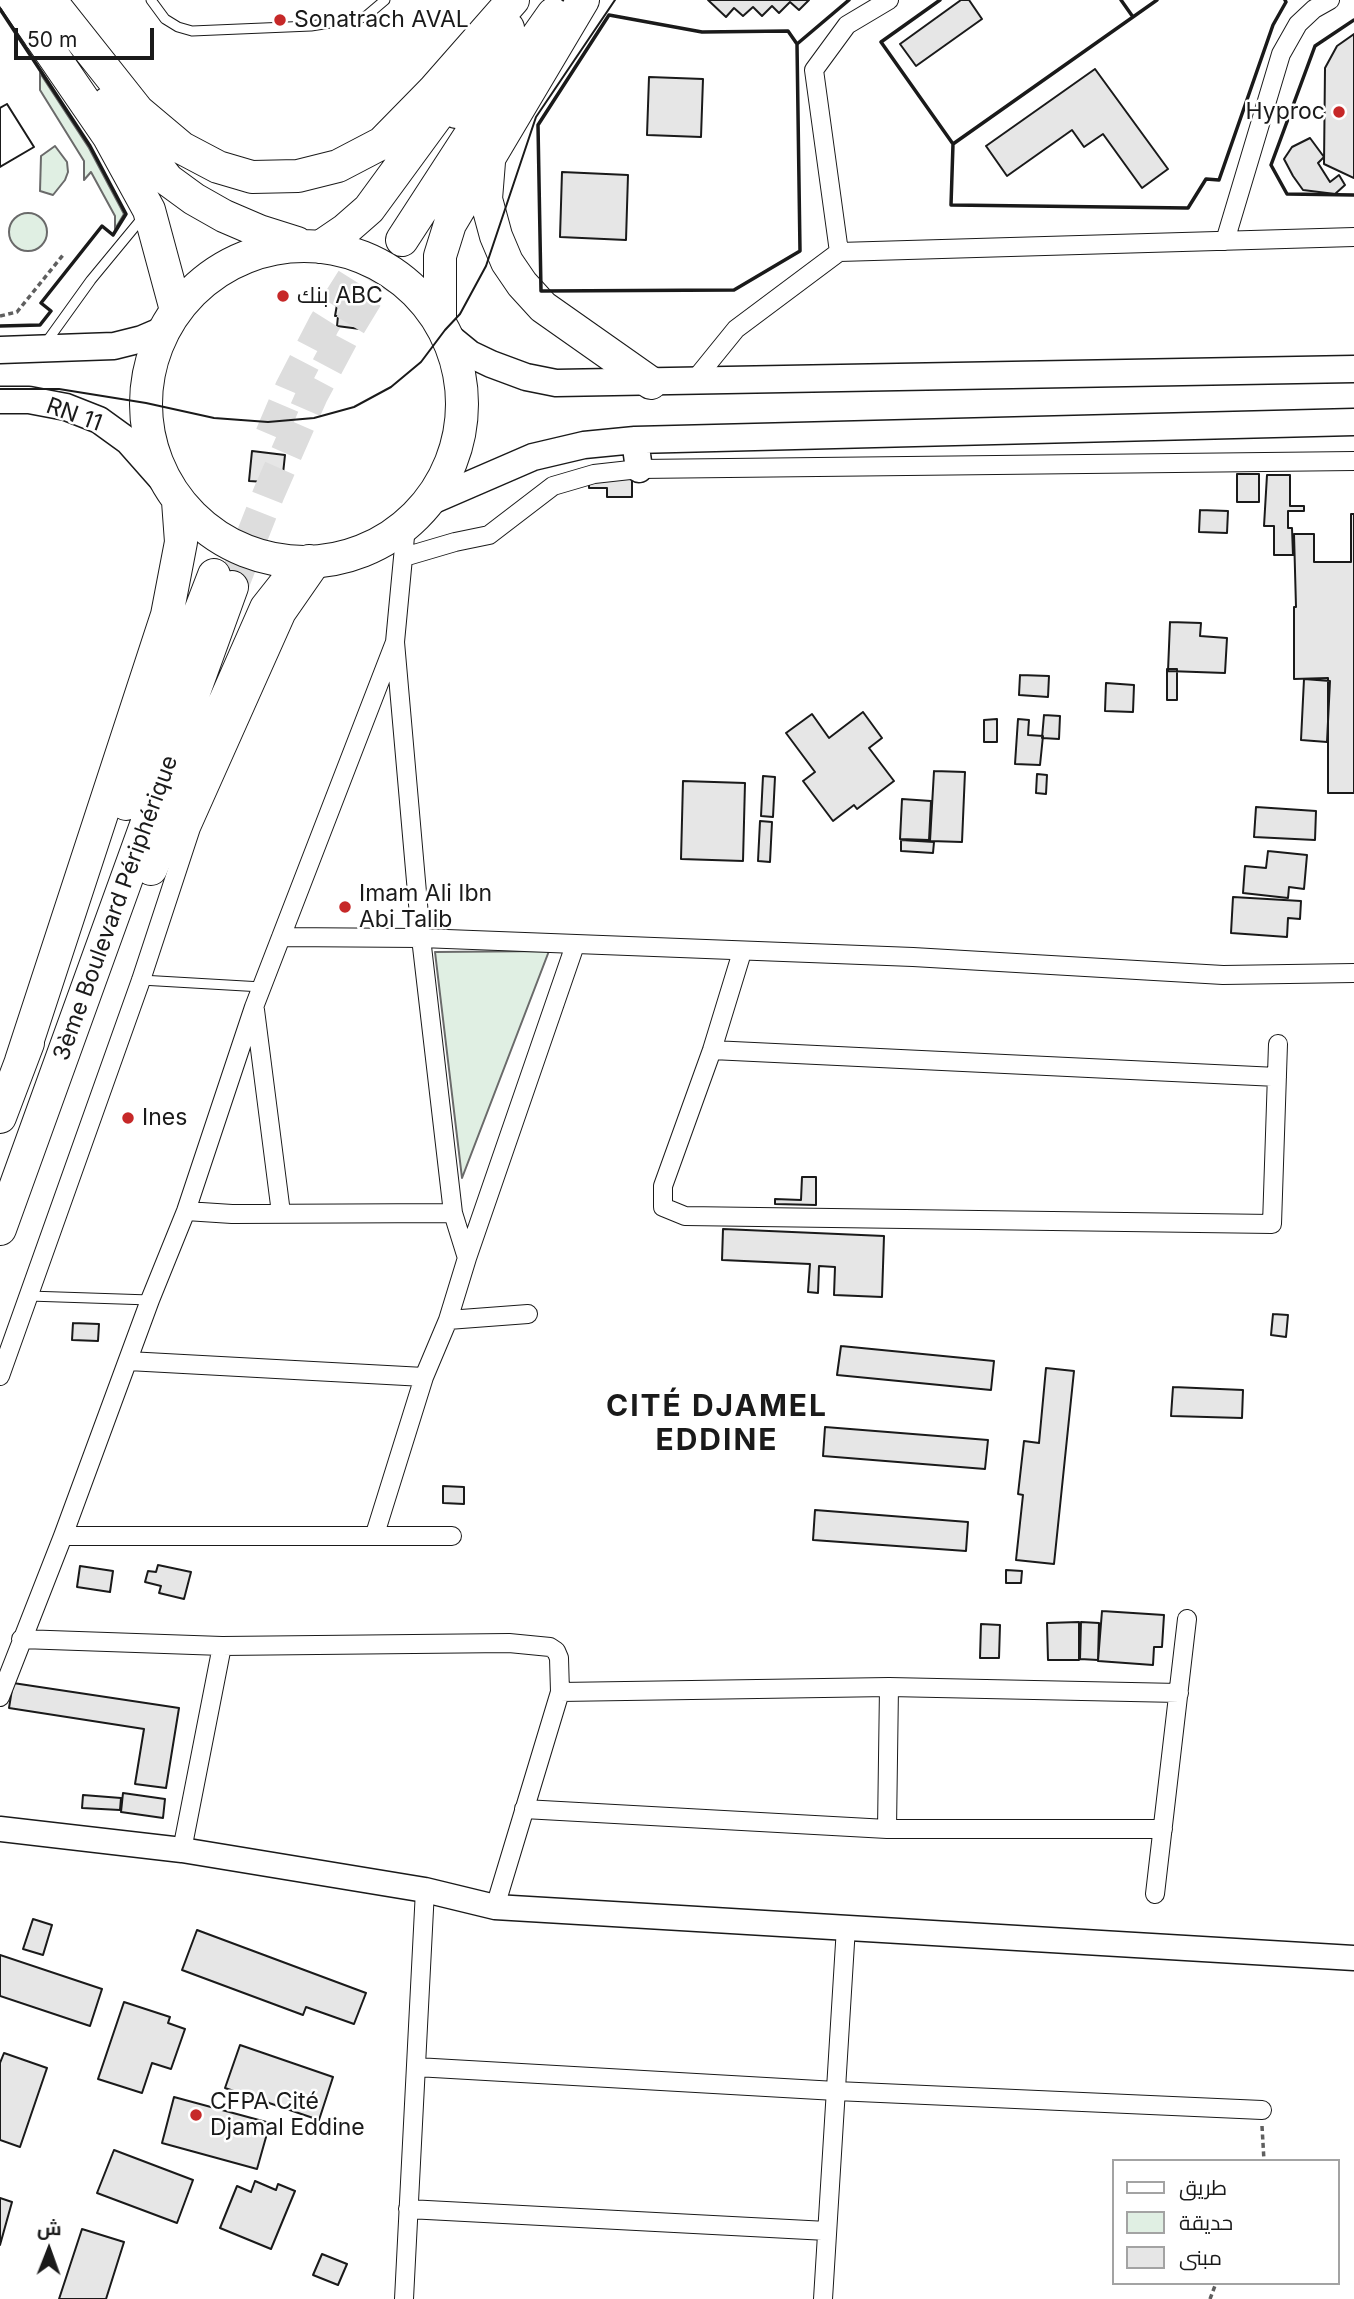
<!DOCTYPE html>
<html>
<head>
<meta charset="utf-8">
<style>
  body { margin:0 }
  #map { position:relative; width:1354px; height:2299px; overflow:hidden; background:#fff; font-family:Inter,Cairo,sans-serif }
  canvas { display:block }
  .legend { position:absolute; left:1112px; top:2159px; width:228px; height:126px; box-sizing:border-box; background:#fff; border:2px solid #a3a3a3; margin:0; padding:9px 12px; list-style:none; font-size:21px; color:#1a1a1a }
  .legend li { display:flex; align-items:center; gap:14px; height:35px }
  .legend b { width:35px; border:2px solid #a3a3a3 }
  .north { position:absolute; left:14px; top:2215px; width:70px; height:70px; -webkit-text-stroke:5px #fff; paint-order:stroke; rotate:1deg; font-size:19px; font-weight:700; line-height:28px; text-align:center; color:#1a1a1a }
  .north::after { content:''; display:block; margin:auto; width:24px; height:32px; background:#1a1a1a; clip-path:polygon(50% 0,100% 100%,50% 72%,0 100%) }
  .scale { position:absolute; left:14px; top:28px; width:140px; height:32px; box-sizing:border-box; border:4px solid #1a1a1a; border-top:0; padding-left:9px; font-size:21px; line-height:24px; white-space:nowrap; color:#1a1a1a; -webkit-text-stroke:5px #fff; paint-order:stroke }
</style>
</head>
<body>
<div id="map">
<canvas width="1354" height="2299"></canvas>
<ul class="legend">
<li><b style="height:9px;background:#fff"></b>طريق</li>
<li><b style="height:19px;background:#e0efe3"></b>حديقة</li>
<li><b style="height:19px;background:#e6e6e6"></b>مبنى</li>
</ul>
<div class="north">ش</div>
<div class="scale">50 m</div>
</div>
<script>
const ctx = document.querySelector('canvas').getContext('2d');
ctx.lineJoin = 'round';
function fillPath(path, color) { ctx.fillStyle = color; ctx.fill(path, 'evenodd'); }
const shape = rows => new Path2D(rows.map(r => 'M' + r).join(''));
function strokePath(path, color, width, dash) { ctx.strokeStyle = color; ctx.lineWidth = width; ctx.lineCap = dash ? 'butt' : 'round'; ctx.setLineDash(dash || []); ctx.stroke(path); }
function drawText(font, color, halo, rows, align = 'center') {
  ctx.font = font + ' Inter,Cairo,sans-serif'; ctx.lineWidth = 5; ctx.setLineDash([]); ctx.textBaseline = 'middle'; ctx.strokeStyle = halo; ctx.fillStyle = color; for (const [text, x, y, turn = 0] of rows) {
    ctx.save(); ctx.translate(x, y); ctx.rotate((+turn || 0) * Math.PI / 180); ctx.textAlign = isNaN(turn) ? turn : align; if (halo) ctx.strokeText(text, 0, 0); ctx.fillText(text, 0, 0); ctx.restore();
  }
}
const green = shape([
  [40,73,89,148,124,214,115,229,115,216,91,172,84,180,84,161,40,90,40,73],
  [55,146,67,162,68,172,65,180,53,195,40,191,41,156,55,146],
  '9 232a19 19 0 1 1 38 0a19 19 0 1 1-38 0Z',
  [549,951,462,1178,435,952,549,951]
]);
fillPath(green, '#e0efe3');
strokePath(green, '#6a6a6a', 2);
const building = shape([
  [708,0,809,0,799,10,790,2,779,13,772,6,762,16,753,7,743,16,734,8,726,17,708,0],
  [961,0,969,0,982,19,916,66,900,44,961,0],
  [1354,34,1354,178,1324,164,1325,68,1337,46,1354,34],
  [1095,69,1168,169,1142,188,1103,134,1084,147,1072,130,1007,176,986,146,1095,69],
  [649,77,703,79,701,137,647,135,649,77],
  [7,104,34,147,0,167,0,108,7,104],
  [7,104,34,147,0,167,0,108,7,104],
  [1310,138,1324,157,1318,163,1330,182,1339,175,1345,185,1335,194,1303,190,1293,176,1284,159,1292,147,1310,138],
  [562,172,628,175,626,240,560,237,562,172],
  [338,299,364,302,360,329,337,326,338,316,335,316,338,299],
  [252,451,285,455,282,483,249,481,252,451],
  [589,474,632,474,632,497,607,497,607,488,589,488,589,474],
  [1237,474,1259,474,1259,502,1237,502,1237,474],
  [1267,475,1290,475,1290,506,1304,506,1304,511,1288,511,1288,528,1292,528,1293,555,1274,555,1274,526,1264,526,1267,475],
  [1200,510,1228,511,1227,533,1199,532,1200,510],
  [1351,514,1354,514,1354,793,1328,793,1328,678,1294,679,1294,607,1296,607,1294,534,1314,534,1314,562,1351,562,1351,514],
  [1170,622,1201,623,1200,636,1227,638,1225,673,1168,671,1170,622],
  [1167,669,1177,669,1177,700,1167,700,1167,669],
  [1020,675,1049,676,1048,697,1019,695,1020,675],
  [1304,679,1330,681,1327,742,1301,740,1304,679],
  [1106,683,1134,685,1133,712,1105,711,1106,683],
  [863,712,882,738,869,748,894,781,857,809,854,805,833,821,803,781,815,772,786,733,812,714,829,738,863,712],
  [1044,715,1060,716,1059,739,1042,738,1044,715],
  [997,719,997,742,984,742,984,720,997,719],
  [1018,719,1029,720,1028,735,1043,736,1040,765,1015,764,1018,719],
  [934,771,965,772,962,842,930,841,934,771],
  [1037,774,1047,775,1046,794,1036,793,1037,774],
  [763,776,775,777,773,817,761,816,763,776],
  [683,781,745,783,743,861,681,859,683,781],
  [902,799,931,801,929,840,900,839,902,799],
  [1256,807,1316,811,1315,840,1254,837,1256,807],
  [760,821,772,822,770,862,758,861,760,821],
  [901,840,934,842,933,853,901,851,901,840],
  [1268,851,1307,855,1304,889,1289,887,1288,898,1243,893,1245,866,1266,868,1268,851],
  [1233,897,1301,901,1300,919,1288,918,1287,937,1231,933,1233,897],
  [802,1177,816,1177,816,1205,775,1204,775,1199,801,1200,802,1177],
  [723,1229,884,1236,882,1297,834,1295,835,1267,819,1266,818,1293,808,1292,810,1264,722,1260,723,1229],
  [1273,1314,1288,1315,1286,1337,1271,1335,1273,1314],
  [73,1323,99,1324,98,1341,72,1340,73,1323],
  [841,1346,994,1361,991,1390,837,1375,841,1346],
  [1046,1368,1074,1371,1054,1564,1016,1560,1023,1495,1018,1494,1024,1441,1039,1443,1046,1368],
  [1173,1387,1243,1390,1242,1418,1171,1416,1173,1387],
  [825,1427,988,1440,985,1469,823,1456,825,1427],
  [443,1486,464,1487,464,1504,443,1503,443,1486],
  [815,1510,968,1522,966,1551,813,1540,815,1510],
  [158,1565,191,1572,184,1599,159,1593,161,1586,145,1582,148,1571,156,1572,158,1565],
  [80,1566,113,1571,110,1592,77,1587,80,1566],
  [1006,1570,1022,1571,1021,1583,1006,1583,1006,1570],
  [1102,1611,1164,1615,1162,1647,1154,1647,1153,1665,1098,1661,1102,1611],
  [1079,1622,1079,1660,1048,1660,1047,1623,1079,1622],
  [1081,1622,1099,1623,1098,1660,1080,1659,1081,1622],
  [981,1624,1000,1625,999,1658,980,1658,981,1624],
  [13,1683,179,1708,166,1788,135,1784,144,1729,9,1708,13,1683],
  [123,1793,165,1799,163,1818,121,1812,123,1793],
  [83,1795,121,1798,120,1810,82,1808,83,1795],
  [33,1919,52,1925,43,1955,23,1949,33,1919],
  [197,1930,366,1993,354,2024,306,2007,303,2015,182,1970,197,1930],
  [0,1955,102,1989,90,2026,0,1996,0,1955],
  [124,2002,170,2017,168,2023,185,2029,171,2069,152,2063,142,2093,98,2079,124,2002],
  [240,2045,333,2077,319,2120,225,2088,240,2045],
  [4,2053,47,2068,20,2147,0,2140,0,2063,4,2053],
  [174,2097,270,2123,257,2169,162,2143,174,2097],
  [114,2150,193,2180,177,2223,97,2193,114,2150],
  [255,2181,276,2190,278,2184,295,2191,271,2249,220,2228,237,2186,251,2192,255,2181],
  [0,2198,12,2202,0,2245,0,2198],
  [82,2229,124,2242,106,2299,59,2299,82,2229],
  [322,2254,347,2264,338,2285,313,2275,322,2254]
]);
fillPath(building, '#e6e6e6');
strokePath(building, '#1a1a1a', 2);
strokePath(shape([
  [271,435,291,388,324,324,363,262],
  [232,587,269,493,312,395,344,335,402,240]
]), '#ddd', 32, [32, 16]);
const lane = shape([
  [151,0,165,19,178,27,192,31,311,26,349,20,365,17,385,0],
  [45,344,91,280,143,217],
  [141,980,262,987],
  [29,1296,150,1300]
]);
const street = shape([
  [1225,241,1281,54,1298,24,1314,9,1330,0],
  [839,252,814,70,847,25,889,0],
  [693,382,736,329,839,252,1354,237],
  [406,526,395,642,421,938,453,1213,467,1258],
  [404,557,455,542,489,535,553,486,594,474,639,469,1354,461],
  [281,937,421,938,913,957,1223,975,1354,973],
  [742,952,712,1050,663,1186,663,1207,685,1216,1272,1224,1278,1044],
  [255,1010,281,1213],
  [712,1050,1277,1077],
  [186,1211,232,1214,453,1213],
  [448,1320,528,1314],
  [128,1361,424,1377],
  [0,1376,141,980,191,828,286,615,320,566],
  [375,1534,424,1377,448,1320,467,1258,575,945],
  [63,1536,452,1536],
  [21,1639,222,1646,509,1643,550,1647,556,1651,559,1658,560,1692,495,1907],
  [560,1692,889,1687,1179,1693],
  [0,1697,63,1536,150,1300,186,1211,254,1007,395,642],
  [524,1809,887,1829,1163,1829],
  [887,1829,889,1687],
  [182,1850,222,1646],
  [1155,1894,1187,1619],
  [416,2067,836,2091,1262,2110],
  [408,2209,827,2231],
  [404,2299,425,1890],
  [823,2299,846,1927]
]);
const secondary = shape([
  [0,1829,182,1850,425,1890,495,1907,1354,1958]
]);
const primary = shape([
  [448,336,470,354,491,364,526,377,556,383,1354,369],
  [0,350,114,346,142,339,163,330],
  [0,400,29,400,66,407,99,420,128,441,166,484],
  [635,440,639,469],
  [429,502,533,457,584,445,635,440,1354,422]
]);
const highway = shape([
  [15,0,109,137,149,210,176,310],
  [50,0,138,111,182,148,218,167,252,177,298,176,338,166,382,143,433,91,513,0],
  [108,103,168,180,194,199,224,216,259,231,297,243],
  [456,112,508,28],
  [489,162,486,199,496,236,507,262,522,284,543,307,651,383],
  [402,240,500,89,553,14],
  '146 404a158 158 0 1 1 316 0a158 158 0 1 1-316 0Z',
  [320,247,345,230,369,209,459,86],
  [440,322,440,256,450,224,583,0],
  [126,804,214,575],
  [151,869,266,608,285,584,309,561],
  [21,1061,167,615,181,542,178,501],
  [0,1117,28,1043],
  [0,1229,232,587]
]);
strokePath(lane, '#1a1a1a', 11);
strokePath(street, '#1a1a1a', 20);
strokePath(secondary, '#1a1a1a', 27);
strokePath(primary, '#1a1a1a', 29);
strokePath(highway, '#1a1a1a', 34);
strokePath(shape([
  [0,316,17,312,63,255],
  [1262,2126,1264,2161],
  [1210,2299,1216,2283]
]), '#5f5f5f', 3.5, [5, 3.5]);
strokePath(lane, '#fff', 9);
strokePath(street, '#fff', 18);
strokePath(secondary, '#fff', 24);
strokePath(primary, '#fff', 26);
strokePath(highway, '#fff', 32);
strokePath(shape([
  [0,389,59,389,146,403,214,418,268,422,314,418,354,407,391,387,421,362,445,330,460,314,486,266,536,117,615,0]
]), '#1a1a1a', 2);
strokePath(shape([
  [940,0,881,42,953,144,1157,0],
  [1121,0,1133,17],
  [0,9,90,146,126,214,113,235,102,226,41,303,51,311,40,325,0,326],
  [609,15,702,32,788,31,797,44,800,251,734,290,541,291,538,125,609,15],
  [1354,20,1315,46,1271,165,1287,194,1354,195],
  [797,44,849,0],
  [953,144,951,205,1188,208,1206,179,1219,180,1273,25,1286,2,1285,0]
]), '#1a1a1a', 3.5);
for (const [x, y, r, color] of [
  [280,20,7,"#c62828"],
  [1339,112,7,"#c62828"],
  [283,296,7,"#c62828"],
  [345,907,7,"#c62828"],
  [128,1118,7,"#c62828"],
  [196,2115,7,"#c62828"]
]) { const dot = new Path2D(); dot.arc(x, y, r, 0, 2 * Math.PI); ctx.fillStyle = color; ctx.fill(dot); strokePath(dot, '#fff', 2.5); }
drawText('23px', '#1a1a1a', '#fff', [
  ["Sonatrach AVAL",294,20],
  ["Hyproc",1325,112,"right"],
  ["بنك ABC",297,296],
  ["Imam Ali Ibn",359,894],
  ["Abi Talib",359,920],
  ["Ines",142,1118],
  ["CFPA Cité",210,2102],
  ["Djamal Eddine",210,2128]
], 'left');
drawText('23px', '#1a1a1a', '#fff', [
  ["RN 11",74,415,20],
  ["3ème Boulevard Périphérique",116,908,-70]
]);
ctx.letterSpacing = '2px';
drawText('bold 30px', '#1a1a1a', '#fff', [
  ["CITÉ DJAMEL",717,1407],
  ["EDDINE",717,1441]
]);
ctx.letterSpacing = '0px';
</script>
</body>
</html>
